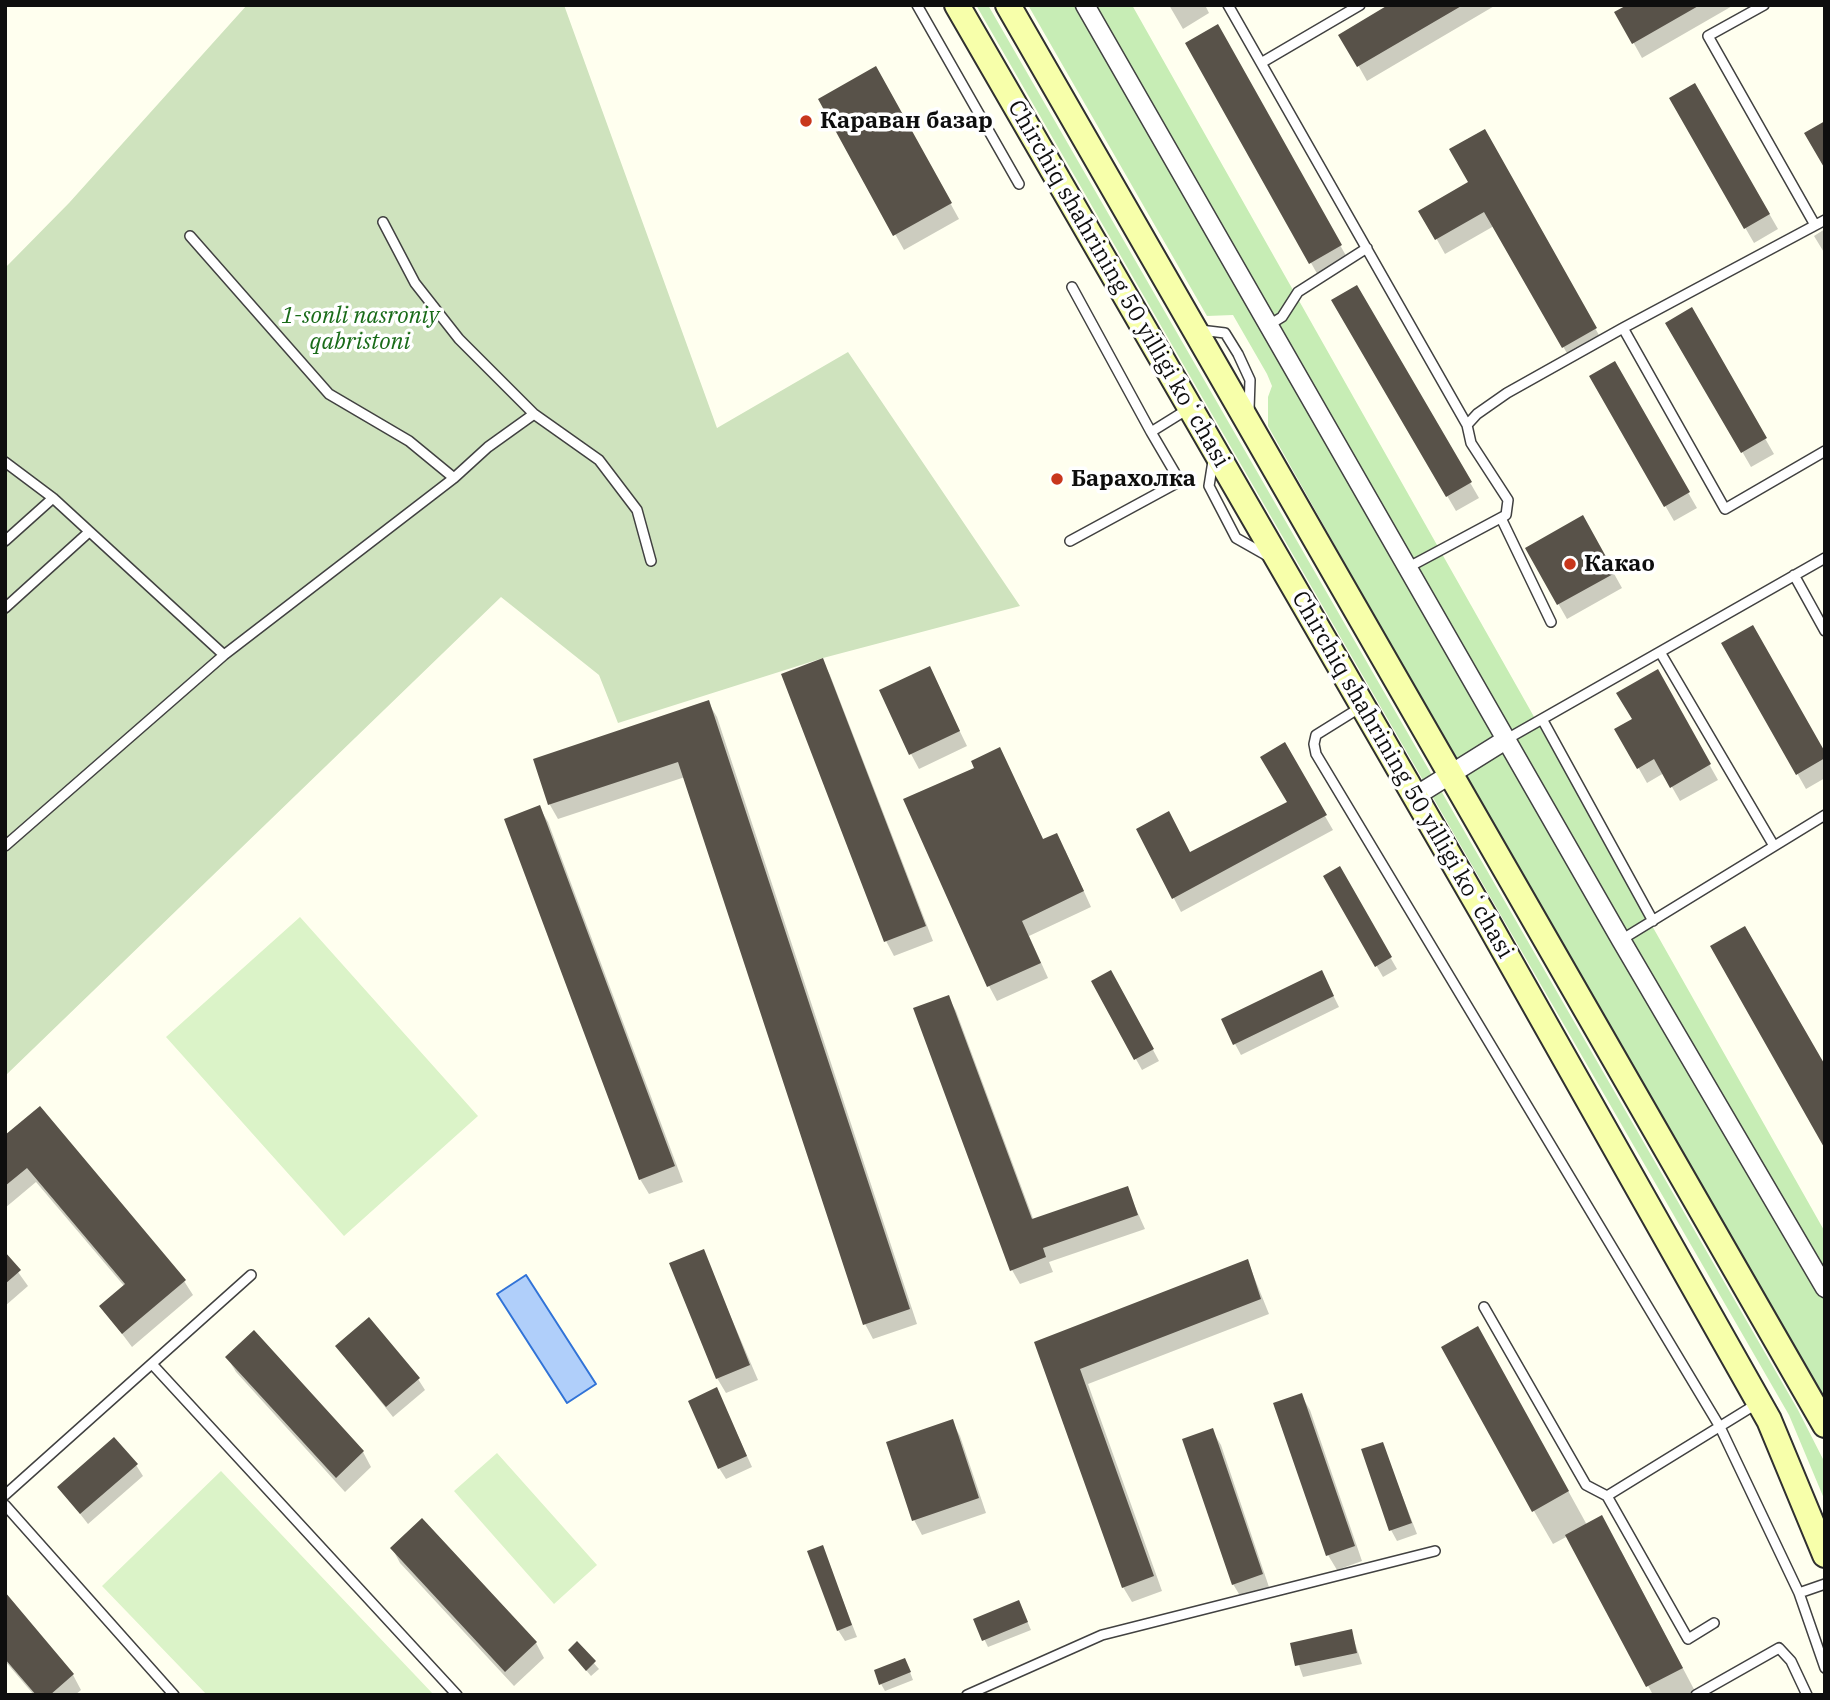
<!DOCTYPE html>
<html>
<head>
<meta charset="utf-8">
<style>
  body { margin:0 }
  #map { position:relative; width:1830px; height:1700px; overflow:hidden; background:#ffffef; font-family:"IBM Plex Serif",serif }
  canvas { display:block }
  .frame { position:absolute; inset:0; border:7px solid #0e0e0e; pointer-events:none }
</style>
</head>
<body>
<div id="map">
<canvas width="1830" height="1700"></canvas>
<div class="frame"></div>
</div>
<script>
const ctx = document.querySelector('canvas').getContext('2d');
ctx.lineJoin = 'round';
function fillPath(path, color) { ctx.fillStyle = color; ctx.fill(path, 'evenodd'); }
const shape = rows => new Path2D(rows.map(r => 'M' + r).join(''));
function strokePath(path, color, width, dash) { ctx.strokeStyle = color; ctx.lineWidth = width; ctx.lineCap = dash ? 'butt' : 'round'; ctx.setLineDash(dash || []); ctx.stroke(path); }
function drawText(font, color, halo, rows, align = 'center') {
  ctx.font = font + ' "IBM Plex Serif",serif'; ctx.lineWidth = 7; ctx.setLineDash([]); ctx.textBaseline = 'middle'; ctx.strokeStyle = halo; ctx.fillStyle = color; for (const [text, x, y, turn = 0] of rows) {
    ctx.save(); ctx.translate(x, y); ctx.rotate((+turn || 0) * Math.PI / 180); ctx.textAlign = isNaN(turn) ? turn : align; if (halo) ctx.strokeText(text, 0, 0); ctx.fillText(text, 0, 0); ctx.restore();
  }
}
fillPath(shape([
  [976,5,988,5,1798,1410,1825,1463,1825,1501,1789,1415],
  [1028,5,1132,5,1825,1232,1825,1419,1268,426,1268,397,1272,386,1267,374,1233,315,1207,316]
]), '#c7edb5');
fillPath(shape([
  [247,5,564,5,717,428,848,352,1020,606,823,658,618,723,599,675,501,597,5,1076,5,268,69,203]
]), '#cfe3be');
fillPath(shape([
  [300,917,478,1116,344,1236,166,1037],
  [497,1453,597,1565,554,1604,454,1491],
  [221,1471,434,1695,207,1695,102,1586]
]), '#dbf3c8');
const water = shape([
  [526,1275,596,1384,567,1403,497,1294,526,1275]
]);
fillPath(water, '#b0cffa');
strokePath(water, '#3173d7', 2);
fillPath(shape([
  [1169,5,1205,5,1209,13,1183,29],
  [1392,5,1496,5,1367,81,1341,35],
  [1630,5,1734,5,1642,58,1617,13],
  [1217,27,1349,261,1319,277,1187,44],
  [876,69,959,219,904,250,820,100],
  [1695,85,1778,229,1754,243,1671,99],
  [1484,131,1604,344,1572,362,1494,226,1445,254,1421,211,1470,183],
  [1825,229,1825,254,1814,236],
  [1357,288,1479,498,1456,511,1333,301],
  [1691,310,1774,454,1751,467,1668,323],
  [1614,364,1697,508,1674,521,1591,377],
  [1583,518,1622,588,1567,619,1527,549],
  [1724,644,1825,755,1825,778,1806,789],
  [822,660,830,675,933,941,894,956,886,941],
  [929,668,967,746,919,769,911,754],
  [1657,672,1718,780,1680,801,1664,773,1647,783,1617,730,1634,720],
  [708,702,717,717,917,1324,873,1339,865,1324,685,777,558,819,550,805,535,760],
  [1284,745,1333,830,1181,912,1138,829,1190,854,1289,803],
  [1000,750,1044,841,1065,850,1091,907,1029,936,1048,978,997,1001,989,986],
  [539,807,548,822,683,1182,649,1194,640,1179],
  [1339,869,1397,969,1383,977,1325,877],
  [1111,972,1159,1061,1142,1070,1093,982],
  [1327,983,1339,1007,1241,1055,1235,1044],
  [948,997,956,1011,1034,1221,1127,1189,1145,1229,1049,1262,1053,1272,1020,1284,1012,1270],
  [5,1138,184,1281,193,1295,132,1347,101,1306,125,1287,36,1182,5,1208],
  [703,1252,758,1380,726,1393,717,1378],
  [5,1254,28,1286,5,1306],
  [1248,1262,1269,1314,1088,1384,1162,1591,1132,1602,1123,1587,1036,1343],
  [253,1333,363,1452,371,1467,345,1492,236,1372,227,1357],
  [337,1347,418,1379,425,1390,393,1417],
  [1497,1362,1587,1525,1621,1551,1697,1695,1653,1695,1568,1536,1553,1544,1534,1511],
  [717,1390,752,1467,726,1479,719,1468],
  [1301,1395,1310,1410,1362,1561,1337,1570,1328,1555],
  [952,1421,960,1436,986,1513,922,1535,914,1520],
  [1212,1430,1221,1445,1270,1590,1242,1599,1233,1584],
  [1382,1444,1417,1534,1397,1541,1391,1530],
  [136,1465,143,1476,88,1524,59,1487],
  [422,1520,536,1643,544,1658,514,1686,400,1563,392,1548],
  [822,1547,857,1637,845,1641,838,1630],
  [5,1595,73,1675,81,1690,75,1695,34,1695,5,1661],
  [1022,1609,1031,1630,988,1647,975,1620],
  [1351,1631,1362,1664,1303,1677,1292,1645],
  [577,1644,599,1669,591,1676,570,1651],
  [908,1667,913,1680,885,1691,881,1684]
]), '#0003');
fillPath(shape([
  [1388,5,1463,5,1357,67,1338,35],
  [1627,5,1700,5,1632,44,1614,12],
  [1218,24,1342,245,1309,264,1185,43],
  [876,66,952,203,893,236,818,99],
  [1695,83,1770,214,1744,229,1669,98],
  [1825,121,1825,169,1804,133],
  [1485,129,1597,328,1562,348,1484,212,1435,240,1418,211,1468,182,1449,149],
  [1357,285,1472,482,1446,497,1331,300],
  [1692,307,1767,438,1741,453,1665,323],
  [1615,361,1690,492,1664,507,1589,376],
  [1583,515,1615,573,1557,605,1525,548],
  [1753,625,1825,752,1825,758,1796,775,1721,643],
  [823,658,926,926,884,942,781,674],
  [930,666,960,731,909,755,879,690],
  [1658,669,1711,764,1670,788,1654,759,1637,769,1614,729,1632,719,1616,693],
  [709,700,910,1309,863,1325,678,762,548,805,533,759],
  [1285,742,1327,815,1172,899,1136,829,1169,811,1190,852,1287,802,1260,757],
  [1000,747,1043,839,1057,833,1084,891,1022,921,1041,963,987,987,903,799,974,768,971,761],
  [540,805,675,1166,639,1180,504,819],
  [1340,866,1392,957,1375,967,1323,876],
  [1745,926,1825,1065,1825,1149,1710,946],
  [1111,970,1154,1049,1134,1060,1091,981],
  [1322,970,1334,996,1233,1045,1221,1019],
  [949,995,1032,1219,1128,1186,1138,1215,1043,1248,1046,1257,1010,1271,913,1008],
  [40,1106,186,1280,122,1334,99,1306,125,1284,27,1168,5,1186,5,1135],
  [704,1249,750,1365,716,1379,669,1263],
  [5,1252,21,1270,5,1284],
  [1248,1259,1261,1299,1080,1369,1154,1576,1122,1588,1034,1342],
  [369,1317,420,1378,386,1407,335,1346],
  [1478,1326,1569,1491,1532,1512,1441,1347],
  [254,1330,364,1451,336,1478,225,1357],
  [717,1387,747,1456,718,1469,688,1401],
  [1302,1393,1355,1546,1326,1556,1273,1403],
  [953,1419,979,1498,912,1521,886,1442],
  [1213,1428,1263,1574,1232,1585,1182,1439],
  [114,1437,138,1464,80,1514,57,1487],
  [1383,1442,1412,1523,1389,1531,1361,1449],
  [1602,1515,1683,1668,1646,1687,1565,1535],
  [422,1518,537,1642,505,1672,390,1548],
  [823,1545,852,1625,837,1631,807,1551],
  [5,1592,74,1674,50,1695,36,1695,5,1659],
  [1019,1600,1028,1622,982,1641,973,1619],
  [1352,1629,1357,1653,1295,1666,1290,1643],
  [577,1641,596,1661,586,1671,568,1650],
  [905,1658,911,1672,879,1685,874,1670]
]), '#585249');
const service = shape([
  [917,5,1019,184],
  [1228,5,1467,425],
  [1764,5,1708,36,1815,225],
  [1261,63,1360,5],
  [383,222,415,283,459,339,534,414],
  [190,236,329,394,409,441,454,478],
  [1072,287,1151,432,1188,409],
  [1269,325,1282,317,1298,292,1367,248],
  [1623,328,1725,509,1825,451],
  [1200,330,1225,333,1238,354,1250,380,1249,410],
  [1213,461,1209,486,1236,538,1266,555],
  [5,462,53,498,224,655],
  [1501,518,1551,622],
  [5,541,53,498],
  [1070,541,1175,484,1175,473,1151,432],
  [1407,568,1506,515,1508,500,1471,443,1467,425,1477,414,1507,393,1623,328,1825,220],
  [1794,575,1825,631],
  [5,608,89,532],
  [1660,652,1774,846],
  [1361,707,1316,735,1314,744,1316,754,1720,1427,1799,1593,1825,1584],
  [1542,719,1653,921],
  [1507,739,1825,558],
  [5,846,224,655,454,478,488,447,534,414,599,460,637,510,651,561],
  [1621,940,1825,815],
  [1484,1307,1586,1485,1607,1496,1758,1403],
  [152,1364,457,1695],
  [5,1495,251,1275],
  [1607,1496,1688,1639,1714,1623],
  [5,1505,174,1695],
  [1799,1593,1825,1668],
  [967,1695,1102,1635,1435,1551],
  [1696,1695,1779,1648,1791,1661,1807,1695]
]);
const minor = shape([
  [1085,5,1621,940,1825,1288],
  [1414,797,1507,739]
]);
const secondary = shape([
  [957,5,1486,919,1769,1420,1825,1555],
  [1008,5,1825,1425]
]);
strokePath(service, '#414141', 12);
strokePath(minor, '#414141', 21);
strokePath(secondary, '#303030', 28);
strokePath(service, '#fff', 9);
strokePath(minor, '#fff', 18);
strokePath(secondary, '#f7ffaa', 24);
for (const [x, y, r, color] of [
  [806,121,7,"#c8371c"],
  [1057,479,7,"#c8371c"],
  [1570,564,7,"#c8371c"]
]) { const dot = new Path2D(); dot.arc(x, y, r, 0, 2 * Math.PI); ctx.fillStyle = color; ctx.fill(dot); strokePath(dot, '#fff', 2.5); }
drawText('bold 23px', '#0e0e0e', '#fff', [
  ["Караван базар",820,121],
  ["Барахолка",1071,479],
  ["Какао",1584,564]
], 'left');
drawText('23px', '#0e0e0e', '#fff', [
  ["Chirchiq shahrining 50 yilligi koʻchasi",1118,284,60],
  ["Chirchiq shahrining 50 yilligi koʻchasi",1402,775,60]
]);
drawText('italic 23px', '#196b19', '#fff', [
  ["1-sonli nasroniy",360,316],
  ["qabristoni",360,342]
]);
</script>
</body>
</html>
